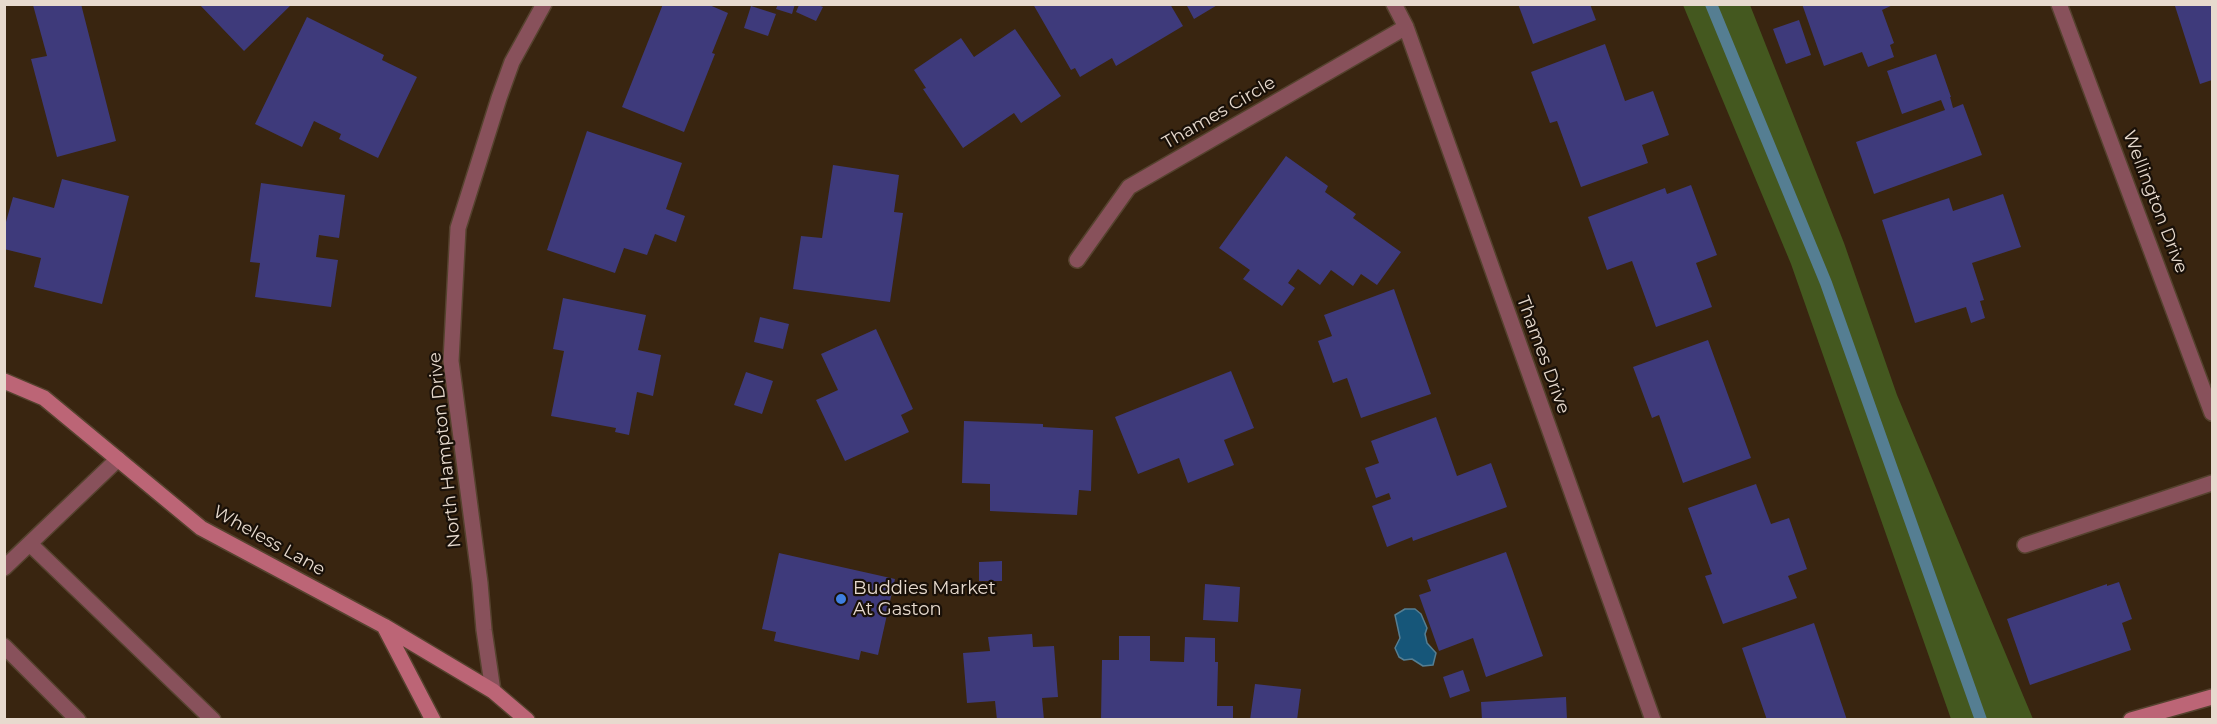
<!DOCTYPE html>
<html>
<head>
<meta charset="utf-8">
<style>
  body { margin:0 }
  #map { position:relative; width:2217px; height:724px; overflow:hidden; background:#392510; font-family:Montserrat,sans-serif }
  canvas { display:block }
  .frame { position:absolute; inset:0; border:6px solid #e7dace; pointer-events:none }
</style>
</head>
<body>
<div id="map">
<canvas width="2217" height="724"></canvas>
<div class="frame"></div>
</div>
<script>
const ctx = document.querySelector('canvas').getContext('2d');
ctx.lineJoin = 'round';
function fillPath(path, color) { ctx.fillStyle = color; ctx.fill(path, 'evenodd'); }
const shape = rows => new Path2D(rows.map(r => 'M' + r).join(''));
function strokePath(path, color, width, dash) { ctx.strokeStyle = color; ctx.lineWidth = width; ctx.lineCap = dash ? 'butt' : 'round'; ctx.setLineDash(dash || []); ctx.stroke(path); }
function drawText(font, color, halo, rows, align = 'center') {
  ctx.font = font + ' Montserrat,sans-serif'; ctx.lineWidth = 4.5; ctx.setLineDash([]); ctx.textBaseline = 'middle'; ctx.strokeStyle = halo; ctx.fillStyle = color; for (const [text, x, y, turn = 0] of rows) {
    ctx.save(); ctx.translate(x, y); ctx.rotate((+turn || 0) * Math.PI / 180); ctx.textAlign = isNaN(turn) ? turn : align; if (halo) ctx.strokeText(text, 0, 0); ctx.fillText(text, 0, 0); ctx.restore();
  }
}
fillPath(shape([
  [1683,5,1750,5,1844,243,1897,395,2033,719,1951,719,1791,264]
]), '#44581f');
const water = shape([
  [1405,609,1415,609,1421,614,1427,628,1425,634,1427,643,1436,653,1433,665,1423,666,1412,659,1404,660,1399,657,1395,648,1400,638,1395,615,1405,609]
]);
fillPath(water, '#165679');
strokePath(water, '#557e92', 1.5);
strokePath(shape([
  [1711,4,1826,283,1981,720]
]), '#557e92', 12);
fillPath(shape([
  [81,4,116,141,57,157,31,59,47,56,33,5],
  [199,4,292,4,244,51],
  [663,4,707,4,728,13,712,53,715,54,684,132,622,107],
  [778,4,795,4,792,14,776,9],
  [1033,4,1170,4,1183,26,1116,66,1112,58,1080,77,1075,68,1071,70],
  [1186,4,1219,4,1194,19],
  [1518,4,1590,4,1596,20,1533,44],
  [1802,4,1895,4,1882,10,1894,43,1890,45,1894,57,1868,67,1862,52,1824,66],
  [2180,4,2212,4,2212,80,2200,84,2175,6],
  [799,5,818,5,823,7,816,21,796,12],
  [751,6,776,14,768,36,744,28],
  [307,17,384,55,382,60,417,77,378,158,339,139,341,134,314,121,302,147,255,124],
  [1799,20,1811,55,1786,64,1773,29],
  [1015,29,1061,96,1021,123,1014,113,963,148,923,89,926,88,914,70,961,38,974,57],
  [1605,44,1625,101,1653,91,1669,135,1642,145,1648,163,1581,187,1557,121,1550,123,1531,72],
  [1936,54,1951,97,1950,97,1953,108,1963,104,1982,155,1874,194,1856,142,1945,110,1941,100,1902,114,1887,71],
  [587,131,682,163,666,209,685,216,676,242,655,234,647,255,624,248,615,273,547,250],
  [1286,156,1328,186,1325,192,1356,214,1353,218,1401,252,1377,285,1361,274,1353,286,1331,270,1320,285,1298,269,1288,283,1295,288,1282,306,1243,279,1250,270,1219,248],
  [833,165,899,175,894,212,903,213,890,302,793,289,801,236,822,238],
  [62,179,129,196,102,304,34,287,41,258,4,249,4,229,13,197,54,208],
  [261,183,345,195,339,238,319,235,316,257,338,260,331,307,255,297,260,263,250,262],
  [1691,185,1717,255,1696,263,1712,307,1656,327,1632,261,1607,270,1588,217,1665,188,1667,194],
  [2003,194,2021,247,1972,263,1984,300,1980,301,1985,318,1971,323,1966,307,1915,323,1882,220,1949,198,1953,211],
  [1394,289,1431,394,1361,418,1347,378,1333,383,1318,341,1332,336,1324,315],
  [563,298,646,315,638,350,661,355,653,396,637,392,629,435,615,432,616,428,551,416,564,351,553,349],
  [760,317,789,324,783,349,754,342],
  [876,329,913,409,901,415,909,432,845,461,816,400,838,390,821,354],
  [1708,340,1751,458,1683,483,1659,415,1652,418,1633,367],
  [1231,371,1254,428,1224,440,1234,465,1188,483,1179,458,1138,474,1115,417],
  [746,372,773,381,762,414,734,405],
  [1436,417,1457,476,1491,463,1507,507,1413,541,1412,537,1387,547,1372,506,1391,499,1389,493,1376,498,1365,468,1379,463,1371,441],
  [964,421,1043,424,1043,427,1093,430,1091,491,1079,490,1077,515,990,511,990,484,962,483],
  [1756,484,1771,524,1789,518,1807,569,1788,576,1797,598,1723,624,1705,576,1712,574,1688,508],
  [1506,552,1543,656,1486,677,1473,638,1439,651,1419,595,1431,591,1427,580],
  [779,553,895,579,878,655,861,651,859,660,774,641,776,632,762,629],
  [1002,561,1002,581,979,581,979,562],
  [2119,582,2132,619,2122,623,2131,650,2030,685,2007,619,2107,584,2107,586],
  [1205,584,1240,587,1238,622,1203,620],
  [1814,623,1847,720,1767,720,1742,648],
  [1032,634,1033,647,1054,646,1058,697,1042,698,1044,720,997,720,995,701,967,703,963,653,990,651,988,637],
  [1119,636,1150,636,1150,661,1184,662,1185,637,1215,638,1215,662,1218,662,1217,706,1233,706,1233,720,1101,720,1102,660,1119,660],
  [1463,670,1470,691,1450,698,1443,677],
  [1255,684,1301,689,1297,720,1250,720],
  [1566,697,1567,720,1482,720,1481,702]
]), '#3e3a7b');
const lane = shape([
  [30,544,213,720],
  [2025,545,2212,483],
  [4,568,118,459],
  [4,646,78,720]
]);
const street = shape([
  [1394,4,1406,27,1653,720],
  [2059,4,2212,413],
  [1077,260,1129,187,1406,27],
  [493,691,484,630,480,583,451,361,458,228,499,98,512,62,544,4]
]);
const secondary = shape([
  [4,381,44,398,201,528,384,626,493,691,527,720],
  [384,626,433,720],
  [2131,720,2212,697]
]);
strokePath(lane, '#55422e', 18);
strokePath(street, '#55422e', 18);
strokePath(secondary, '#55422e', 18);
strokePath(lane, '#88515b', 15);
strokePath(street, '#88515b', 15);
strokePath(secondary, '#bc6576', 15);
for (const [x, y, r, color] of [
  [841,599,6,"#3f7fe0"]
]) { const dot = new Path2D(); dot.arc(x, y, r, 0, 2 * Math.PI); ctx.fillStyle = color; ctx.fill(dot); strokePath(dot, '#191008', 2); }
drawText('18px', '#e7dace', '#191008', [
  ["Thames Circle",1219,113,-30],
  ["Wellington Drive",2155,202,69],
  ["Thames Drive",1543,355,70],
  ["North Hampton Drive",445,450,-96],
  ["Wheless Lane",269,541,29]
]);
drawText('18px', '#e7dace', '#191008', [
  ["Buddies Market",853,589],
  ["At Gaston",853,610]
], 'left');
</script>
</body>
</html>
